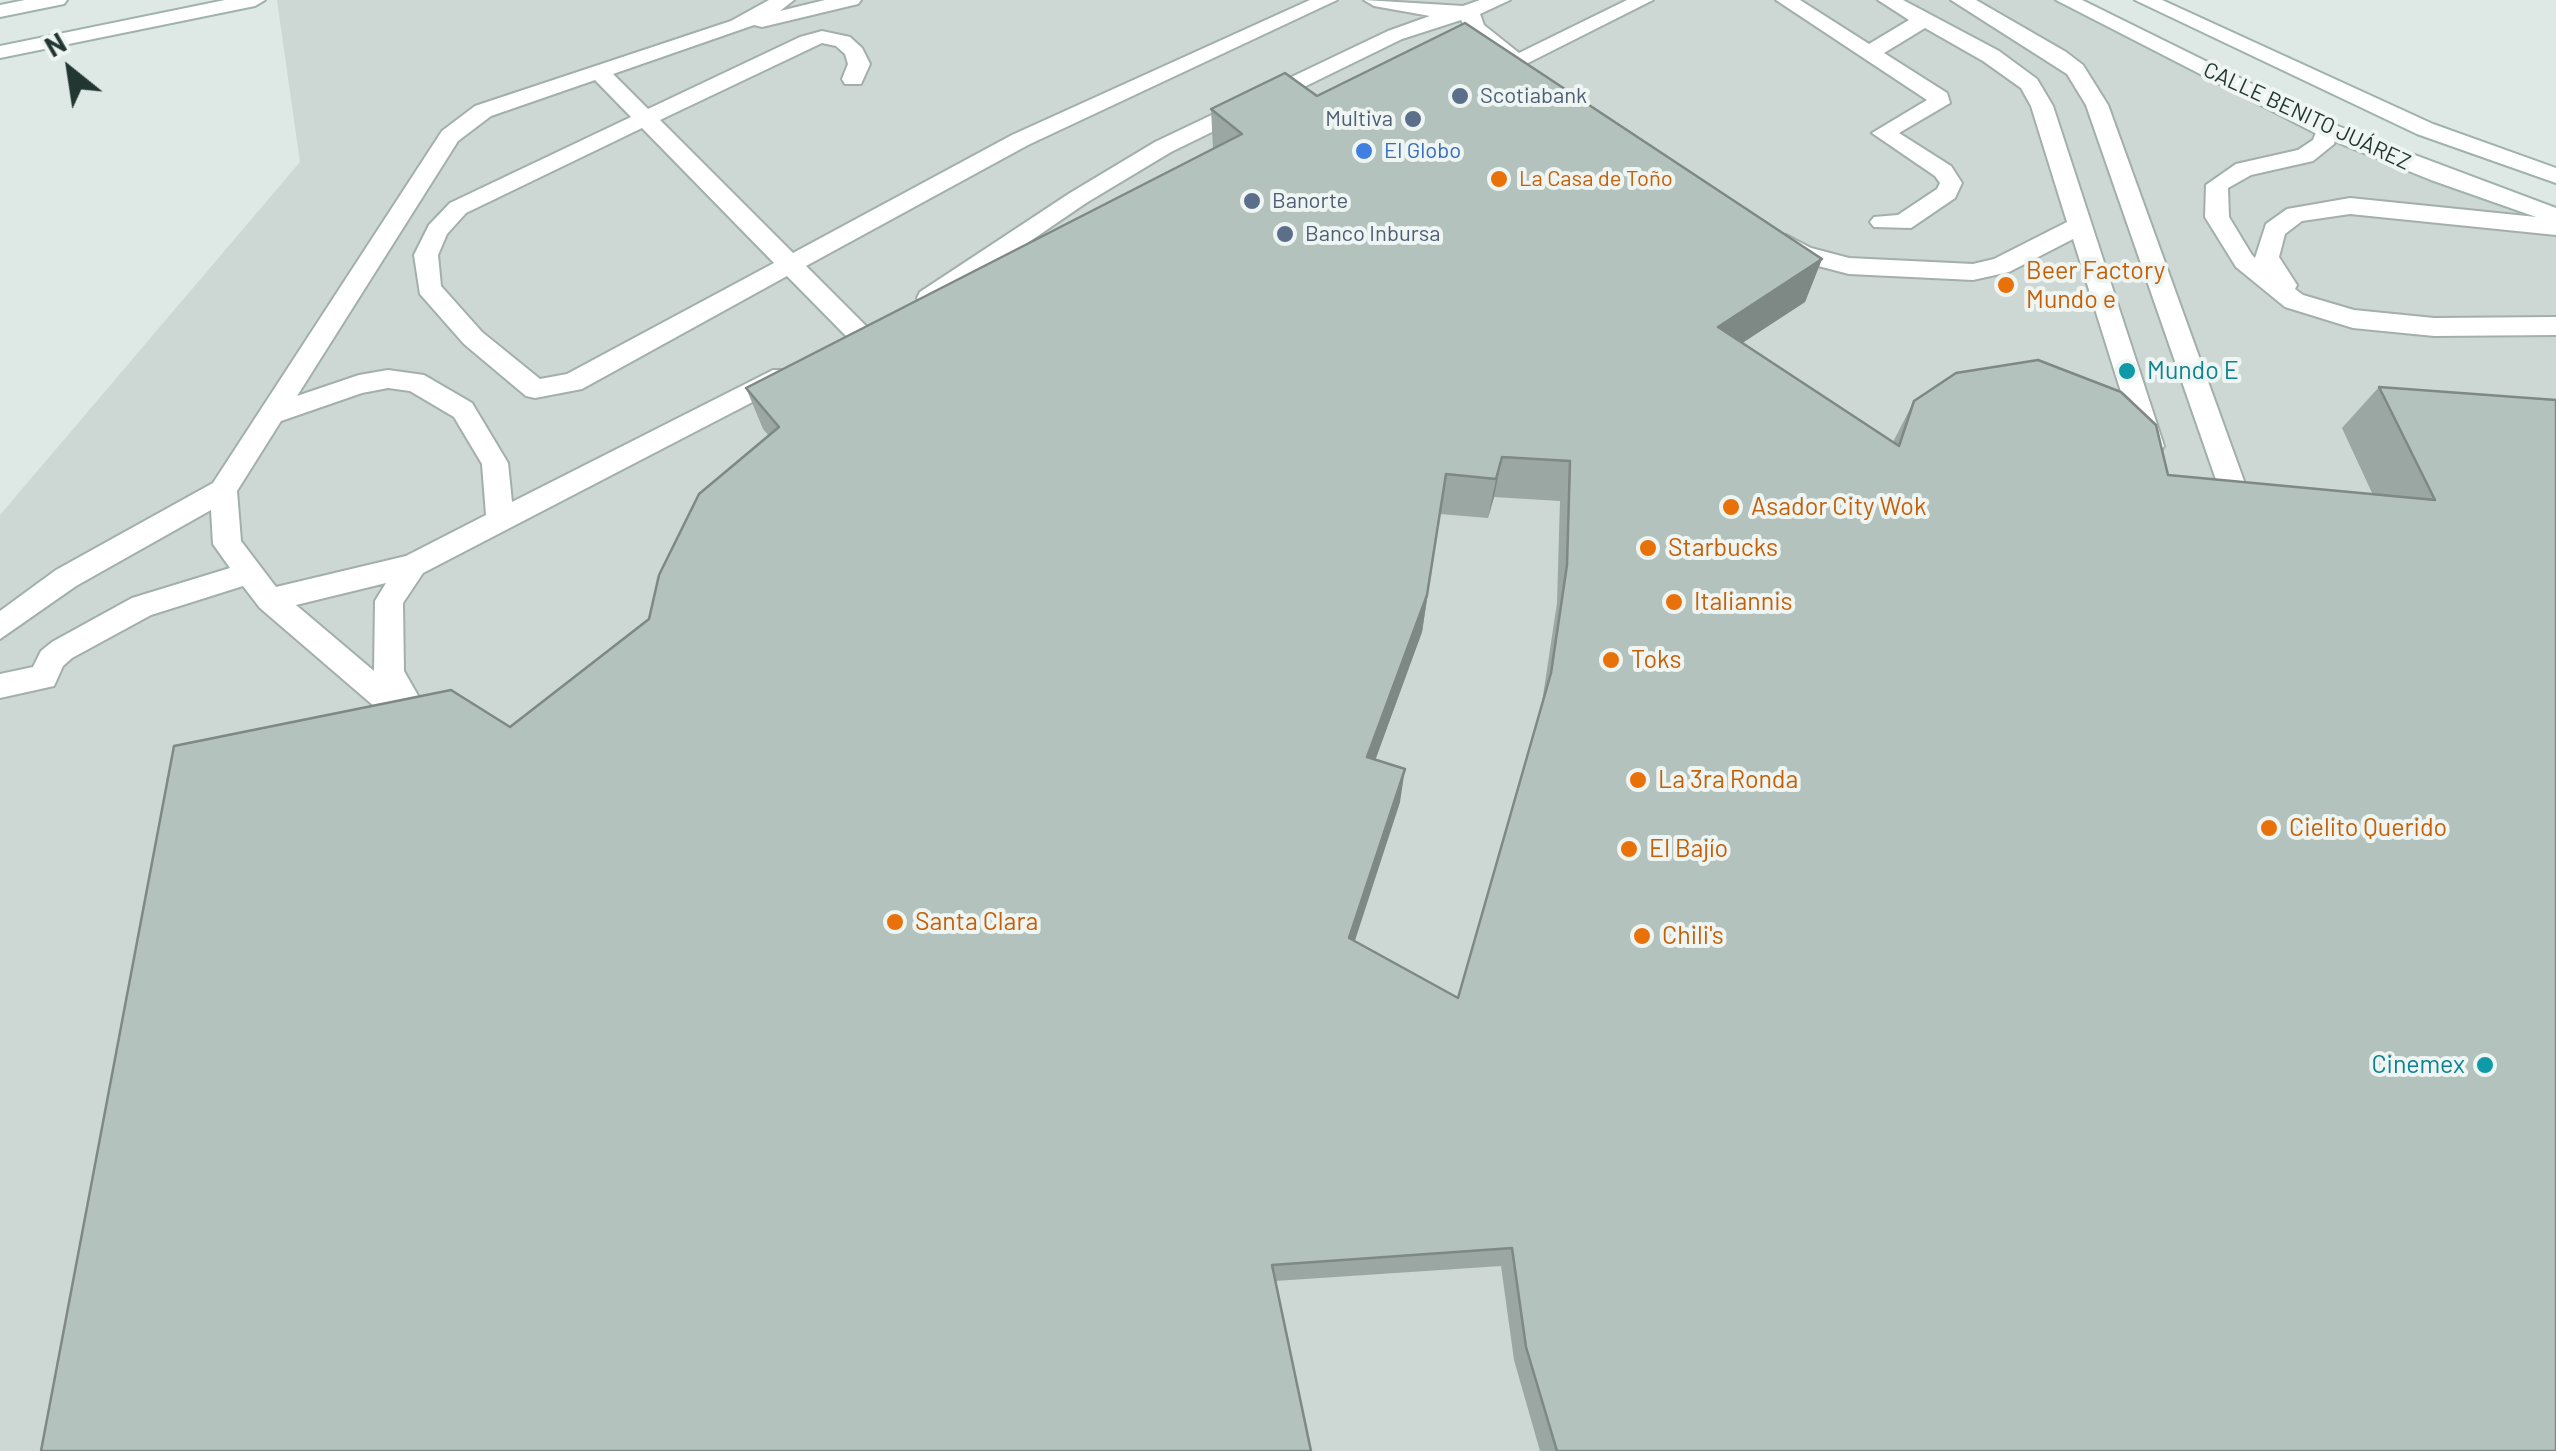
<!DOCTYPE html>
<html>
<head>
<meta charset="utf-8">
<style>
  body { margin:0 }
  #map { position:relative; width:2556px; height:1451px; overflow:hidden; background:#dee8e4; font-family:Barlow,sans-serif }
  canvas { display:block }
  .north { position:absolute; left:20px; top:20px; width:100px; height:100px; -webkit-text-stroke:8px #eef5f2; paint-order:stroke; rotate:330deg; font-size:28px; font-weight:700; line-height:40px; text-align:center; color:#223632 }
  .north::after { content:''; display:block; margin:auto; width:35px; height:45px; background:#223632; clip-path:polygon(50% 0,100% 100%,50% 72%,0 100%) }
</style>
</head>
<body>
<div id="map">
<canvas width="2556" height="1451"></canvas>
<div class="north">N</div>
</div>
<script>
const ctx = document.querySelector('canvas').getContext('2d');
ctx.lineJoin = 'round';
function fillPath(path, color) { ctx.fillStyle = color; ctx.fill(path, 'evenodd'); }
const shape = rows => new Path2D(rows.map(r => 'M' + r).join(''));
function strokePath(path, color, width, dash) { ctx.strokeStyle = color; ctx.lineWidth = width; ctx.lineCap = dash ? 'butt' : 'round'; ctx.setLineDash(dash || []); ctx.stroke(path); }
function drawText(font, color, halo, rows, align = 'center') {
  ctx.font = font + ' Barlow,sans-serif'; ctx.lineWidth = 8; ctx.setLineDash([]); ctx.textBaseline = 'middle'; ctx.strokeStyle = halo; ctx.fillStyle = color; for (const [text, x, y, turn = 0] of rows) {
    ctx.save(); ctx.translate(x, y); ctx.rotate((+turn || 0) * Math.PI / 180); ctx.textAlign = isNaN(turn) ? turn : align; if (halo) ctx.strokeText(text, 0, 0); ctx.fillText(text, 0, 0); ctx.restore();
  }
}
fillPath(shape([
  [277,0,2066,0,2327,130,2556,216,2556,1451,0,1451,0,515,300,162]
]), '#cdd7d3');
const lane = shape([
  [769,0,794,0,780,11,825,0,861,0,858,4,762,27,754,25,613,74,648,109,800,37,822,31,850,37,862,48,870,64,861,84,845,84,842,79,848,64,845,54,836,46,822,43,660,120,793,253,1012,135,1310,0,1337,0,1028,145,806,266,870,330,873,336,870,342,852,342,787,276,582,389,535,398,526,396,464,344,420,294,414,255,429,225,450,203,631,117,595,80,491,116,458,141,297,396,359,375,388,370,424,375,472,403,508,463,512,502,773,370,791,370,795,376,791,382,423,573,403,603,404,671,425,708,423,712,436,728,432,737,421,741,410,737,260,608,243,586,151,615,72,658,63,666,54,686,0,698,0,674,33,667,41,651,52,642,132,598,230,568,213,544,211,510,76,586,0,639,0,611,56,570,213,483,442,131,475,106,731,21,769,0],
  [642,128,774,263,567,374,540,379,482,332,441,286,438,255,447,234,466,213,642,128],
  [388,388,410,391,454,417,482,464,486,515,406,556,276,587,241,541,237,491,281,421,362,393,388,388],
  [386,583,375,601,374,671,296,605,386,583],
  [1364,0,1463,6,1480,0,1510,0,1480,14,1484,25,1519,53,1627,0,1653,0,1518,68,1504,63,1468,32,1461,20,1402,39,1171,152,1086,203,938,304,920,304,917,298,920,292,1070,193,1155,142,1388,31,1430,16,1374,6,1364,0],
  [1776,0,1800,0,1869,44,1909,20,1878,0,1903,0,1999,51,2037,79,2053,106,2164,446,2160,453,2151,456,2142,453,2138,446,2073,239,2009,272,1973,280,1849,274,1795,260,1778,249,1774,243,1786,235,1811,248,1849,258,1973,264,1994,259,2067,222,2031,106,2021,88,1983,61,1925,28,1884,53,1947,93,1950,103,1899,133,1951,166,1962,183,1955,198,1911,228,1874,227,1870,222,1874,217,1898,215,1937,189,1940,183,1935,176,1872,133,1927,100,1776,0],
  [1951,0,1976,0,2066,52,2083,65,2108,105,2257,517,2253,524,2243,528,2233,524,2229,517,2086,105,2067,74,1951,0],
  [2327,123,2338,130,2334,144,2313,161,2251,175,2228,188,2229,217,2252,255,2255,258,2266,224,2287,209,2350,198,2556,219,2556,235,2350,214,2302,221,2285,234,2279,257,2297,285,2295,289,2303,295,2354,310,2434,318,2556,317,2556,335,2434,336,2353,328,2285,307,2236,267,2205,217,2206,185,2236,164,2298,150,2313,140,2319,125,2327,123]
]);
const secondary = shape([
  [25,0,67,0,64,4,0,17,0,5,25,0],
  [225,0,265,0,255,6,0,58,0,46,225,0],
  [2056,0,2082,0,2335,125,2556,208,2556,224,2431,180,2319,135,2056,0],
  [2135,0,2162,0,2433,124,2556,168,2556,183,2417,134,2135,0]
]);
strokePath(lane, '#a2afab', 4);
strokePath(secondary, '#9fb2ad', 4);
fillPath(lane, '#fff');
fillPath(secondary, '#fff');
fillPath(shape([
  [1317,96,1822,259,1805,302,1742,343,1893,442,1914,401,2168,475,2373,495,2342,428,2379,387,2556,400,2556,1451,1540,1451,1514,1360,1501,1266,1275,1281,510,727,649,619,769,436,763,429,746,388,1213,149,1211,109],
  [1494,497,1560,501,1557,603,1541,709,1458,998,1355,941,1400,802,1375,760,1422,632,1440,514,1488,518]
]), '#9ba7a3');
fillPath(shape([
  [1822,259,1805,302,1704,368,1718,327],
  [1502,457,1494,497,1488,518,1496,479],
  [1446,474,1422,632,1364,791,1367,757],
  [1405,769,1400,802,1346,967,1349,938]
]), '#7e8884');
const building = shape([
  [1465,23,1822,259,1718,327,1899,446,1914,401,1956,373,2038,360,2121,392,2156,425,2168,475,2435,500,2379,387,2556,400,2556,1451,1557,1451,1526,1347,1512,1248,1272,1265,1311,1451,41,1451,174,746,451,690,510,727,649,619,659,575,699,494,779,427,746,388,1242,134,1211,109,1285,73,1317,96,1465,23],
  [1502,457,1570,461,1567,565,1551,673,1458,998,1349,938,1405,769,1367,757,1427,595,1446,474,1496,479,1502,457]
]);
fillPath(building, '#b4c2bd');
strokePath(building, '#7e8884', 2.5);
for (const [x, y, r, color] of [
  [1460,96,10,"#5c6f8a"],
  [1413,119,10,"#5c6f8a"],
  [1364,151,10,"#3f7fe0"],
  [1499,179,10,"#e8710a"],
  [1252,201,10,"#5c6f8a"],
  [1285,234,10,"#5c6f8a"],
  [2006,285,10,"#e8710a"],
  [2127,371,10,"#0f9aa8"],
  [1731,507,10,"#e8710a"],
  [1648,548,10,"#e8710a"],
  [1674,602,10,"#e8710a"],
  [1611,660,10,"#e8710a"],
  [1638,780,10,"#e8710a"],
  [2269,828,10,"#e8710a"],
  [1629,849,10,"#e8710a"],
  [895,922,10,"#e8710a"],
  [1642,936,10,"#e8710a"],
  [2485,1065,10,"#0f9aa8"]
]) { const dot = new Path2D(); dot.arc(x, y, r, 0, 2 * Math.PI); ctx.fillStyle = color; ctx.fill(dot); strokePath(dot, '#eef5f2', 4); }
drawText('22px', '#4e5e75', '#eef5f2', [
  ["Scotiabank",1480,96],
  ["Multiva",1393,119,"right"],
  ["Banorte",1272,201],
  ["Banco Inbursa",1305,234]
], 'left');
drawText('22px', '#223632', '#eef5f2', [
  ["CALLE BENITO JUÁREZ",2307,116,25]
]);
drawText('22px', '#366cbe', '#eef5f2', [
  ["El Globo",1384,151]
], 'left');
drawText('22px', '#c56008', '#eef5f2', [
  ["La Casa de Toño",1519,179]
], 'left');
drawText('25px', '#c56008', '#eef5f2', [
  ["Beer Factory",2026,271],
  ["Mundo e",2026,300],
  ["Asador City Wok",1751,507],
  ["Starbucks",1668,548],
  ["Italiannis",1694,602],
  ["Toks",1631,660],
  ["La 3ra Ronda",1658,780],
  ["Cielito Querido",2289,828],
  ["El Bajío",1649,849],
  ["Santa Clara",915,922],
  ["Chili's",1662,936]
], 'left');
drawText('25px', '#0d838f', '#eef5f2', [
  ["Mundo E",2147,371],
  ["Cinemex",2465,1065,"right"]
], 'left');
</script>
</body>
</html>
